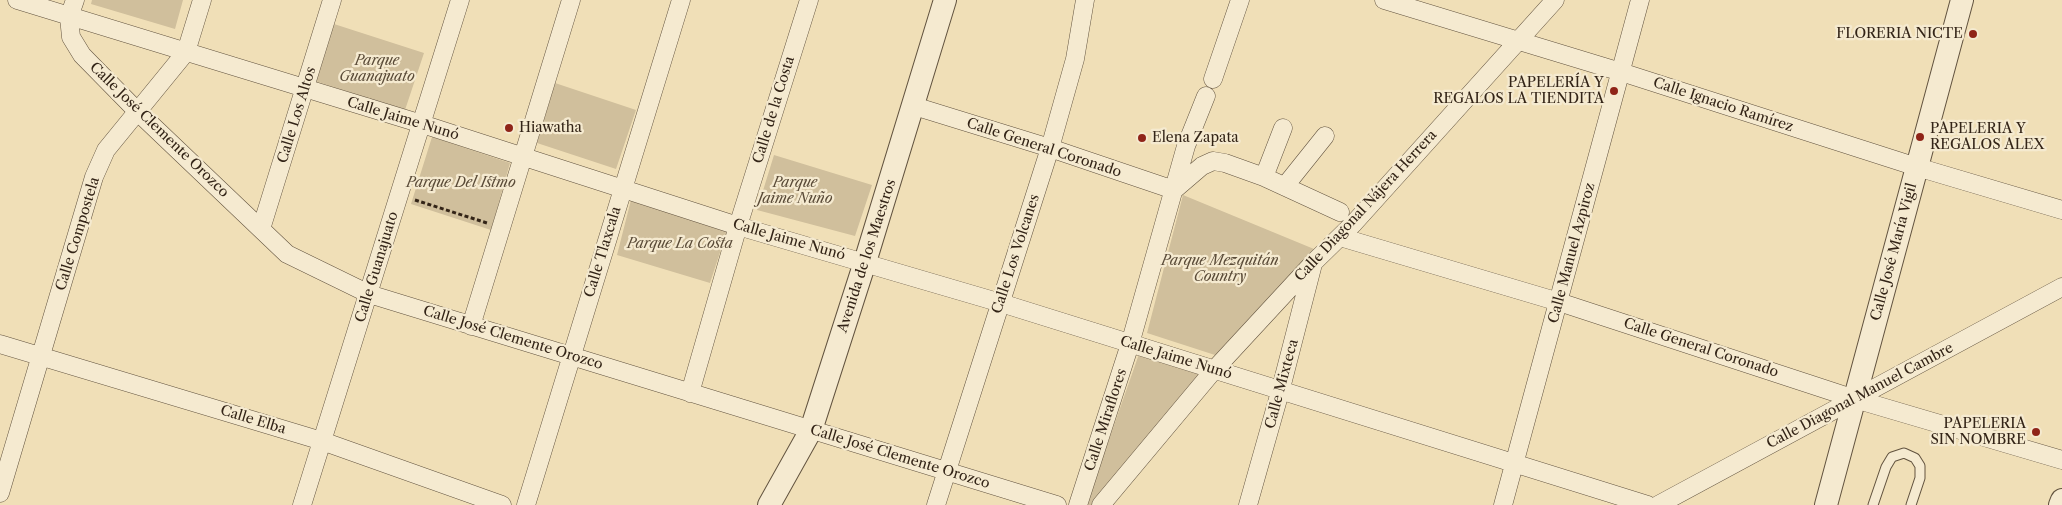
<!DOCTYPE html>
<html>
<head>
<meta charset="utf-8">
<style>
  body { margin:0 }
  canvas { display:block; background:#f0dfb7 }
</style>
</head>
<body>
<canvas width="2062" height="505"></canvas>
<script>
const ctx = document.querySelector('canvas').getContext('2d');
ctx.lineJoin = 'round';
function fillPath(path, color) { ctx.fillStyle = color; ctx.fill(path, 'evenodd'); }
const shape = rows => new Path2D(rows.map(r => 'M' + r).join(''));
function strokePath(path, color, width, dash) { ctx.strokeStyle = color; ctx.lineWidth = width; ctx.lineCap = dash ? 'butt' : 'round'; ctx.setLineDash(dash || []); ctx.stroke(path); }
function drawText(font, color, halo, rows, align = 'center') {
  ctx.font = font + ' "Libre Caslon Text",serif'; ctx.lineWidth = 4.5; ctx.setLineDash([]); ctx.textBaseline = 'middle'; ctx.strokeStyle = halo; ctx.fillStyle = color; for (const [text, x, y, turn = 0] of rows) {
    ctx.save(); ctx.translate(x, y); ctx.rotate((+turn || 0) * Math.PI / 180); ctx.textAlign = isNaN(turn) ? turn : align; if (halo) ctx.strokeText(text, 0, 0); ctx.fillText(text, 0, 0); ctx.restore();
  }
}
fillPath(shape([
  [92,0,183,0,175,29,91,4],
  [334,24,424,53,405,110,315,81],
  [555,83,636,110,616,169,537,143],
  [432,137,510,163,491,230,411,204],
  [774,155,872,185,855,236,757,210],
  [1183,195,1314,249,1215,355,1147,333],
  [631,200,728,228,710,283,617,255],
  [1139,354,1202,373,1095,505,1086,505]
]), '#d0bf9c');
const service = shape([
  [1873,505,1886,467,1892,457,1904,453,1915,458,1920,466,1920,478,1911,505]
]);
const minor = shape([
  [17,0,422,124,738,226,1001,303,1648,505],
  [75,0,69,17,71,37,82,55,138,112,287,254,369,294,1057,505],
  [1384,0,1621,72,1917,167,2062,210],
  [1213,79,1240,0],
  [914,106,1050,148,1174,190],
  [1264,177,1283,128],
  [1285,186,1325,136],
  [1174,190,1202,166,1213,161,1225,163,1264,177,1340,212],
  [261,229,332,0],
  [1340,237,1559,302,1855,399,2062,460],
  [471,326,571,0],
  [0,344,322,441,502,505],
  [690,393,738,226,809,0],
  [0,493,94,177,106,150,186,52,202,0],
  [302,505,460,0],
  [526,505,681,0],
  [936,505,1050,148,1075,59,1085,0],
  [1078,505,1130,344,1186,146,1206,96],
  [1101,505,1214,370,1313,263,1354,223,1555,0],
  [1248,505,1280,392,1313,264],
  [1503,505,1640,0],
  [1658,505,2062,287]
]);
const tertiary = shape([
  [769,505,811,430,865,262,945,0],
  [1826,505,1962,0],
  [2060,505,2062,500]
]);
strokePath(service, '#62533f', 11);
strokePath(minor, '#62533f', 19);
strokePath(tertiary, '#62533f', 24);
strokePath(shape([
  [415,200,487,223]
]), '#332417', 3, [4, 2.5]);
strokePath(service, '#f5ead0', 9);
strokePath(minor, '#f5ead0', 18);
strokePath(tertiary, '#f5ead0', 22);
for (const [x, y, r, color] of [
  [1973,34,5,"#8f2418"],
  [1614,91,5,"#8f2418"],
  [509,128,5,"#8f2418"],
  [1920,137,5,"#8f2418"],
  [1142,138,5,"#8f2418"],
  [2036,432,5,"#8f2418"]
]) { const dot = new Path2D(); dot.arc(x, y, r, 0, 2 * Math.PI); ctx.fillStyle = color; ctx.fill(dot); strokePath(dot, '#f5ead0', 2); }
drawText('14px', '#332417', '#f5ead0', [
  ["FLORERIA NICTE",1963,34],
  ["PAPELERÍA Y",1604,83],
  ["REGALOS LA TIENDITA",1604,99],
  ["Hiawatha",519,128,"left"],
  ["PAPELERIA Y",1930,129,"left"],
  ["REGALOS ALEX",1930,145,"left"],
  ["Elena Zapata",1152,138,"left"],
  ["PAPELERIA",2026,424],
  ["SIN NOMBRE",2026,440]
], 'right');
drawText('italic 14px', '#5a4b38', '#f5ead0', [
  ["Parque",377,61],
  ["Guanajuato",377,77],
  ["Parque Del Istmo",461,183],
  ["Parque",795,183],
  ["Jaime Nuño",795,199],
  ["Parque La Costa",680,244],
  ["Parque Mezquitán",1220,261],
  ["Country",1220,277]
]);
drawText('14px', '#332417', '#f5ead0', [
  ["Calle Ignacio Ramírez",1723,105,18],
  ["Calle de la Costa",774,110,-73],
  ["Calle Los Altos",297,115,-73],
  ["Calle Jaime Nunó",403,119,17],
  ["Calle José Clemente Orozco",159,130,44],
  ["Calle General Coronado",1044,148,18],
  ["Calle Diagonal Nájera Herrera",1366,206,-47],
  ["Calle Compostela",78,234,-73],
  ["Calle Jaime Nunó",789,240,16],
  ["Calle Tlaxcala",603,252,-73],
  ["Calle José María Vigil",1894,252,-75],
  ["Calle Manuel Azpiroz",1572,253,-75],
  ["Calle Los Volcanes",1016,254,-72],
  ["Avenida de los Maestros",867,256,-72],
  ["Calle Guanajuato",377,267,-73],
  ["Calle José Clemente Orozco",513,338,17],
  ["Calle General Coronado",1701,348,18],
  ["Calle Jaime Nunó",1176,358,17],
  ["Calle Mixteca",1282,384,-75],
  ["Calle Diagonal Manuel Cambre",1860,396,-28],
  ["Calle Elba",253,420,17],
  ["Calle Miraflores",1106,420,-72],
  ["Calle José Clemente Orozco",900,457,17]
]);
</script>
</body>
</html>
